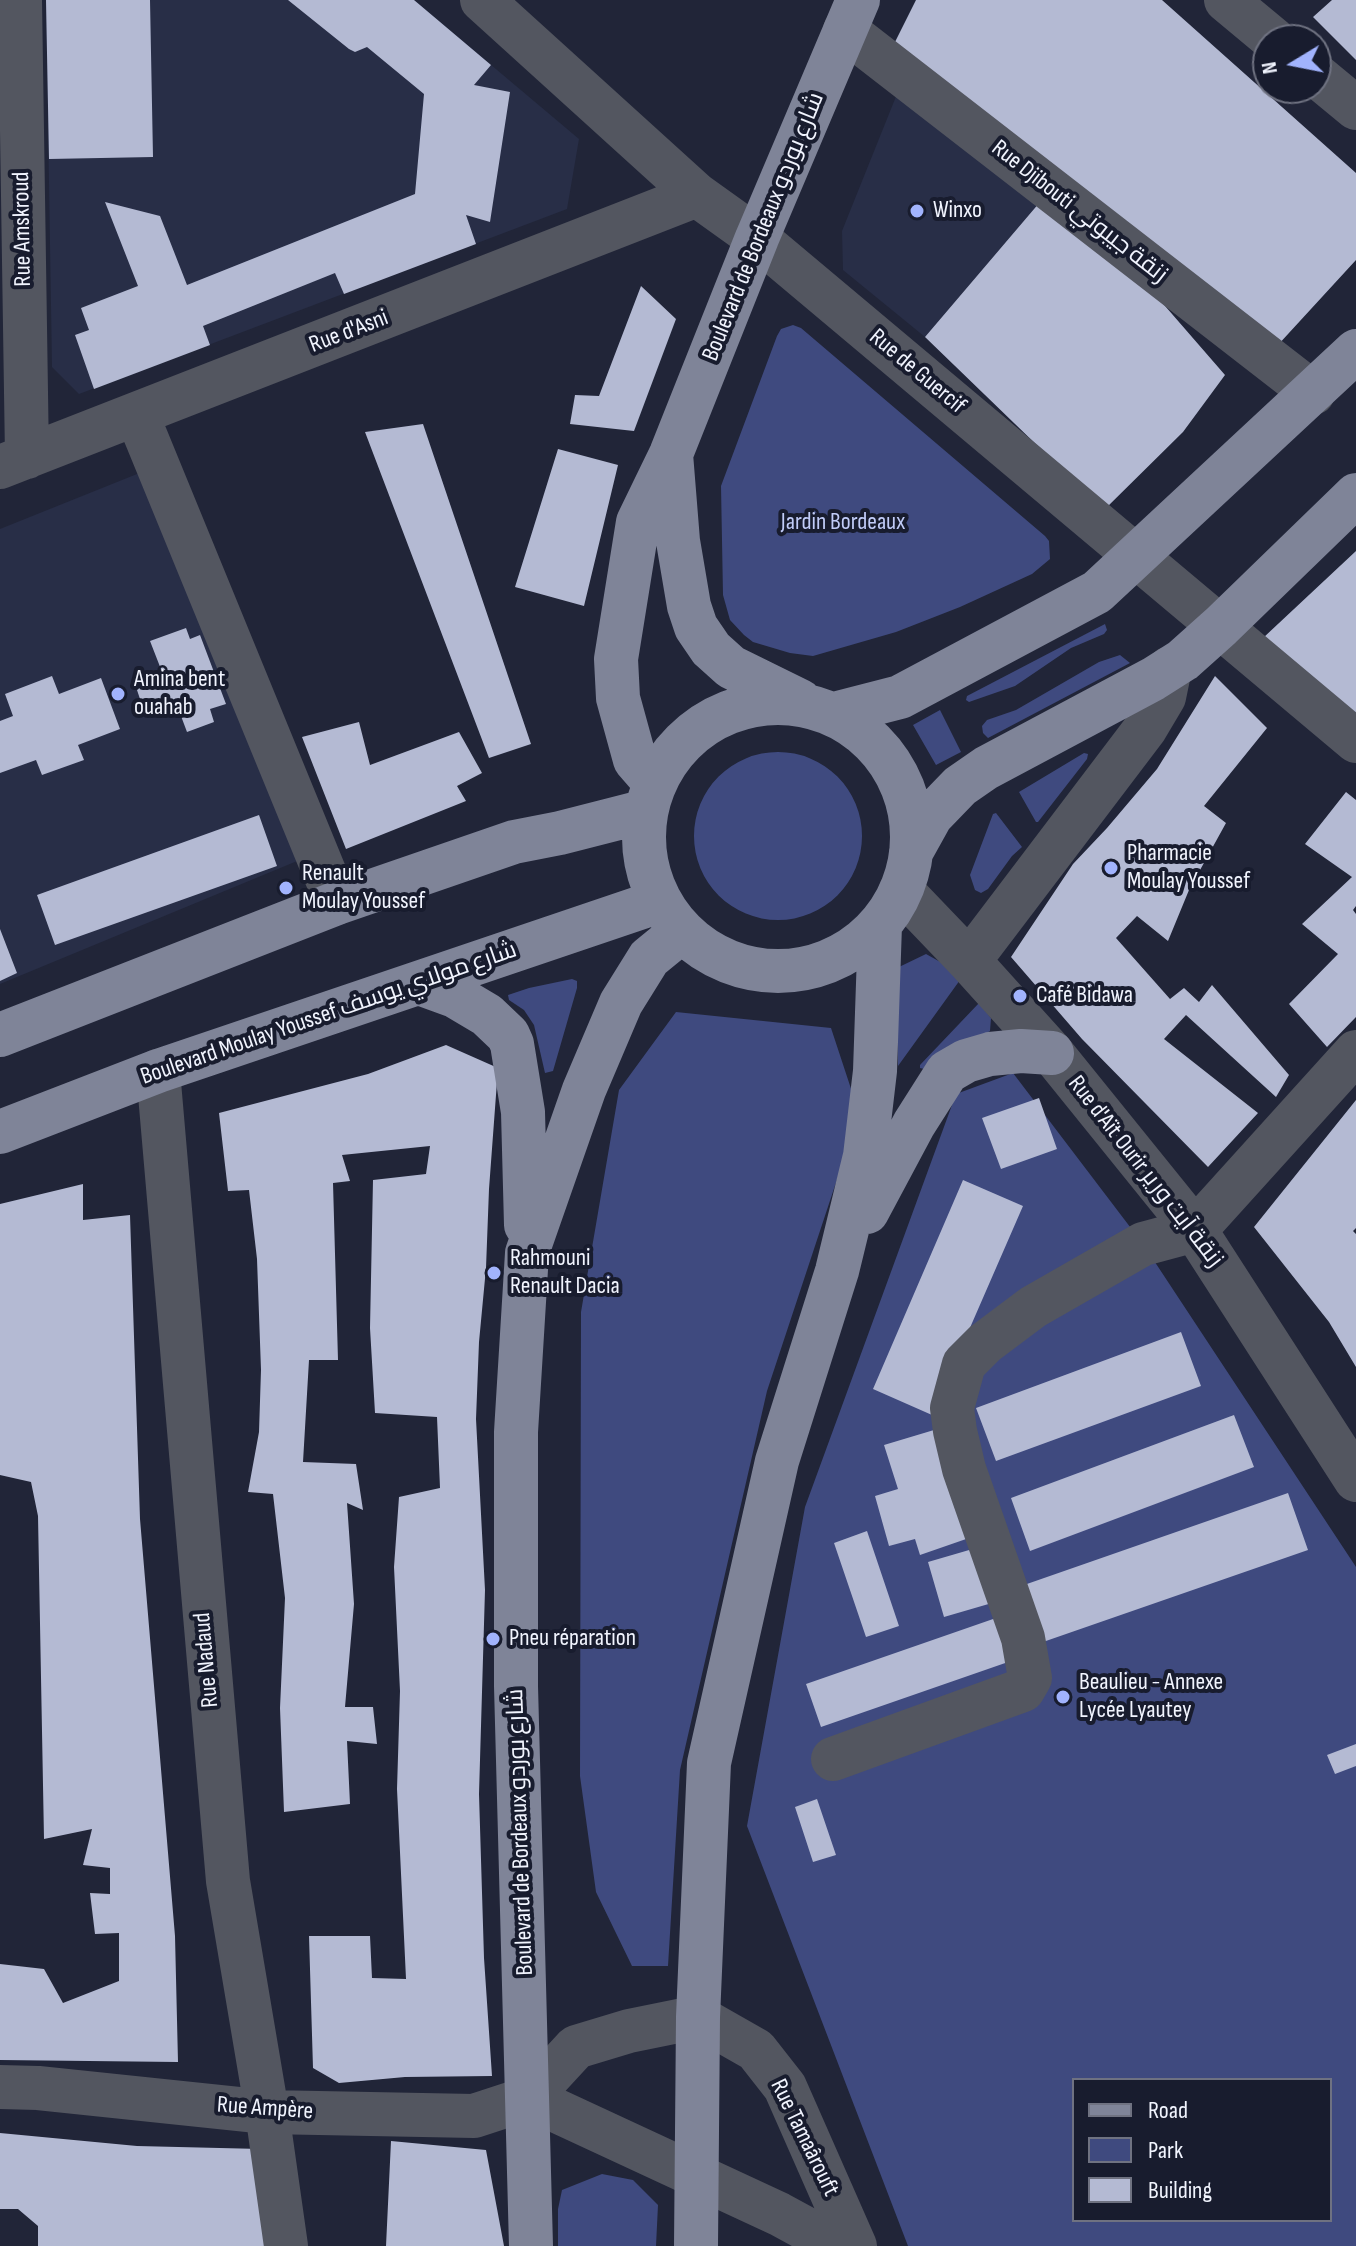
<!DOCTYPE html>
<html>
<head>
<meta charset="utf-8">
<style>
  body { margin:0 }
  #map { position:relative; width:1356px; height:2246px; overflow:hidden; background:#212538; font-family:"Sofia Sans Condensed",sans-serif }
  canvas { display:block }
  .legend { position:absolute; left:1072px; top:2078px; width:260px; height:144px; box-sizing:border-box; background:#181c2e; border:2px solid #6f7281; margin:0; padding:10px 14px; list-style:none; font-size:24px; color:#f1f4fe }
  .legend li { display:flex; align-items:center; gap:16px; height:40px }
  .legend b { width:40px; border:2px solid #6f7281 }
  .north { position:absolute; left:1252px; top:24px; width:80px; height:80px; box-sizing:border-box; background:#181c2e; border:2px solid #6f7281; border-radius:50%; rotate:260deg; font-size:22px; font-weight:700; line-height:32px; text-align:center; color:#f1f4fe }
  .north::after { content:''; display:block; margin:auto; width:28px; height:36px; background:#a1b3fd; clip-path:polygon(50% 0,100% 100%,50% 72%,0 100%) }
</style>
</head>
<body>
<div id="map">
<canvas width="1356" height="2246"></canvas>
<ul class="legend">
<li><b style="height:10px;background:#7f8498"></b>Road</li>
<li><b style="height:22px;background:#3f4a7f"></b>Park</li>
<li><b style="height:22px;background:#b4bad3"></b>Building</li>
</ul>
<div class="north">N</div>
</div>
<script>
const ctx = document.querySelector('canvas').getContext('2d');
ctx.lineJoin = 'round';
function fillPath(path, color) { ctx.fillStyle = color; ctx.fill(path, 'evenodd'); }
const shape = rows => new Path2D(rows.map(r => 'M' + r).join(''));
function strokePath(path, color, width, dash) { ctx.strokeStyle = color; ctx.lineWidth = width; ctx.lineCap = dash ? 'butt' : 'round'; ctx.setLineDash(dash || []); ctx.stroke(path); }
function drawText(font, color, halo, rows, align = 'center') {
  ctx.font = font + ' "Sofia Sans Condensed",Cairo,sans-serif'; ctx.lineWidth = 8; ctx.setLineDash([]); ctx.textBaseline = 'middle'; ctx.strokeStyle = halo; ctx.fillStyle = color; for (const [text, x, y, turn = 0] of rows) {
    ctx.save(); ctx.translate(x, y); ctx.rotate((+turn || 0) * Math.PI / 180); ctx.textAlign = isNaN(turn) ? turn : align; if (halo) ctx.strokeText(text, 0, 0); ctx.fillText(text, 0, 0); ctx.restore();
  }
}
fillPath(shape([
  [46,0,414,0,579,139,567,209,79,394,52,367],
  [897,94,1040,202,925,337,843,270,842,231],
  [147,470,302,859,0,984,0,529]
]), '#282e47');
fillPath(shape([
  [793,325,801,328,1045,536,1049,541,1050,559,1032,574,960,607,896,632,813,656,790,653,753,642,744,635,730,620,723,595,721,486,777,336,781,329],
  [1105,624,1107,630,1104,634,1071,648,1015,686,969,702,966,700,967,696],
  [1120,655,1130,663,988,738,983,733,982,726,987,720,1016,710,1099,662],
  [940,710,961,752,936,765,913,725],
  '694 836a84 84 0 1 1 168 0a84 84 0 1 1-168 0Z',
  [1084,753,1088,754,1087,759,1038,822,1036,822,1019,792],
  [996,813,1022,847,1012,856,988,889,981,893,975,890,970,875,993,814],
  [926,954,944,964,960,980,898,1066,897,975,899,967],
  [572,979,577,981,577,988,553,1071,545,1073,534,1025,524,1010,509,1000,508,995,529,988],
  [979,1003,991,1018,990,1031,924,1069,920,1068,920,1065],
  [676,1012,831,1028,859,1113,767,1391,680,1770,668,1966,632,1966,596,1892,580,1776,581,1312,619,1090],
  [1013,1073,1143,1244,1356,1567,1356,2246,908,2246,747,1826,805,1507,956,1094],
  [1074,2080,1330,2080,1330,2220,1074,2220],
  [602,2174,633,2180,658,2205,656,2246,558,2246,558,2209,562,2190]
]), '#3f4a7f');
fillPath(shape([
  [46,0,150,0,153,157,49,159],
  [288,0,414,0,491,65,474,85,510,92,490,222,466,215,476,244,344,294,335,273,203,326,210,345,94,389,75,335,89,330,81,308,138,286,105,202,160,216,187,285,415,194,424,94,367,47,355,52,349,49],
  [916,0,1162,0,1356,173,1356,260,1277,346,895,42],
  [1332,0,1356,0,1356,60,1313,17],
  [1040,202,1159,299,1225,375,1183,432,1104,510,925,337],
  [641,286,676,319,634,431,570,424,575,395,599,396],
  [423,424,531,744,489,758,365,432],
  [558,449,618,465,584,606,515,587],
  [1356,551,1356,716,1263,638],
  [186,628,190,639,200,635,226,704,210,709,214,722,187,732,175,700,144,711,136,687,164,677,150,641],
  [52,676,59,694,101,678,120,729,78,745,84,760,42,775,36,760,0,773,0,721,13,716,5,694],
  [1215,676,1267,728,1204,806,1226,823,1189,890,1168,941,1137,916,1116,938,1170,999,1184,988,1199,1002,1212,985,1289,1075,1276,1097,1186,1015,1164,1039,1258,1113,1208,1167,1082,1039,1011,957,1073,864,1107,828,1157,769],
  [359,722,370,765,459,732,482,773,457,786,466,801,346,849,302,737],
  [1346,792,1356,800,1356,906,1353,910,1356,914,1356,1017,1327,1047,1289,1004,1338,954,1302,924,1352,877,1305,844],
  [259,815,277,866,55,945,37,895],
  [0,929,17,973,0,981],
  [446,1045,498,1068,489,1189,486,1268,479,1342,476,1419,485,1590,479,1794,484,1958,492,2076,405,2077,339,2083,313,2068,309,1936,370,1936,372,1978,406,1979,397,1789,400,1691,394,1567,399,1497,440,1488,437,1417,375,1413,370,1328,373,1180,426,1174,430,1146,342,1155,350,1181,333,1183,338,1360,309,1360,303,1462,356,1464,363,1510,347,1503,354,1604,345,1707,373,1707,377,1744,347,1741,350,1804,284,1812,280,1708,285,1598,273,1494,248,1492,259,1432,261,1370,257,1259,249,1190,228,1191,219,1113,368,1074],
  [1039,1098,1057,1149,1001,1169,982,1118],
  [1356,1100,1356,1228,1353,1231,1356,1234,1356,1367,1329,1322,1254,1227],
  [963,1180,1023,1206,932,1415,873,1389],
  [83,1184,83,1220,130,1215,140,1519,175,1936,178,2062,0,2060,0,1964,44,1969,63,2003,119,1981,119,1933,95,1934,90,1893,110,1894,110,1868,83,1865,92,1829,44,1839,38,1516,31,1482,0,1475,0,1204],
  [1181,1332,1201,1386,996,1461,976,1408],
  [1234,1415,1254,1467,1030,1551,1011,1498],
  [934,1430,969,1538,920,1555,915,1539,889,1546,875,1496,898,1489,884,1445],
  [1288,1493,1308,1550,1043,1642,1024,1585],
  [867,1531,899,1626,866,1637,834,1543],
  [976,1548,992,1603,944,1617,928,1562],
  [996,1618,1011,1661,821,1727,806,1684],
  [1356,1744,1356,1766,1335,1774,1327,1755],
  [817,1799,836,1855,813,1862,795,1807],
  [0,2133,137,2146,261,2149,270,2246,38,2246,38,2226,18,2209,0,2209],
  [391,2141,486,2150,504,2246,386,2246]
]), '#b4bad3');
strokePath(shape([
  [20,0,27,457],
  [482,0,697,195,757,238,1356,741],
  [1226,0,1274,40],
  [845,30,1313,393],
  [1316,75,1356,108],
  [137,415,337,903],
  [0,467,697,195],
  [901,890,969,961,1052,1053,1195,1230,1356,1480],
  [969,961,1145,729,1164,697,1170,668],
  [158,1071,228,1881,267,2112,286,2246],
  [833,1759,1023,1690,1030,1678,1023,1638,964,1469,955,1431,952,1408,964,1364,985,1343,1033,1307,1143,1244,1195,1230,1356,1052],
  [0,2087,38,2088,267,2112,474,2116,529,2098,576,2047,629,2031,698,2017,756,2050,785,2087,855,2246],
  [529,2098,779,2214,838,2246]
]), '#535660', 44);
strokePath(shape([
  [671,454,678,541,689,606,696,627,711,649,731,667,800,701],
  '644 837a134 134 0 1 1 268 0a134 134 0 1 1-268 0Z',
  [834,714,900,697,1097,592,1356,351],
  [655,783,635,760,618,698,616,659,638,522,671,454,757,238,858,0],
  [911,852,931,816,960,786,986,768,1153,679,1183,660,1221,626,1356,495],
  [422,984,455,996,487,1015,508,1035,512,1044,523,1112,526,1225],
  [0,1035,337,903,514,842,560,833,646,811],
  [0,1132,158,1071,660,901],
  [867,1212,914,1124,947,1072,966,1061,990,1054,1021,1051,1052,1053],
  [531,2246,516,1686,516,1432,527,1253,584,1090,621,1003,649,958,682,931],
  [696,2246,698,2017,709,1763,777,1461,837,1271,865,1156,875,1071,880,925]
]), '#7f8498', 44);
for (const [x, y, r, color] of [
  [917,211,8,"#a1b3fd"],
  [118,694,8,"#a1b3fd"],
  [1111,868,8,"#a1b3fd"],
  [286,888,8,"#a1b3fd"],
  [1020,996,8,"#a1b3fd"],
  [494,1273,8,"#a1b3fd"],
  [493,1639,8,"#a1b3fd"],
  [1063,1697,8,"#a1b3fd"]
]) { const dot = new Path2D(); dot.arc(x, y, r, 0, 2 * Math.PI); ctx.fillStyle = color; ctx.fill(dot); strokePath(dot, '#181c2e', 3); }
drawText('24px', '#f1f4fe', '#181c2e', [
  ["Winxo",933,211],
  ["Amina bent",134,680],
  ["ouahab",134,708],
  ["Pharmacie",1127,854],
  ["Moulay Youssef",1127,882],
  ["Renault",302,874],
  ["Moulay Youssef",302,902],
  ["Café Bidawa",1036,996],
  ["Rahmouni",510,1259],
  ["Renault Dacia",510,1287],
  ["Pneu réparation",509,1639],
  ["Beaulieu - Annexe",1079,1683],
  ["Lycée Lyautey",1079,1711]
], 'left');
drawText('24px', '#f1f4fe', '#181c2e', [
  ["Rue Djibouti زنقة جيبوتي",1079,212,38],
  ["Boulevard de Bordeaux شارع بوردو",764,227,-68],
  ["Rue Amskroud",23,229,-91],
  ["Rue d'Asni",349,332,-21],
  ["Rue de Guercif",917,372,40],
  ["Boulevard Moulay Youssef شارع مولاي يوسف",329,1014,-19],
  ["Rue d'Aït Ourir زنقة آيت ورير",1145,1172,52],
  ["Rue Nadaud",207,1660,-95],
  ["Boulevard de Bordeaux شارع بوردو",521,1832,-92],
  ["Rue Ampère",265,2109,4],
  ["Rue Tamaârouft",804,2138,64]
]);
drawText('24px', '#c1ccf8', '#181c2e', [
  ["Jardin Bordeaux",843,523]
]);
</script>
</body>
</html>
